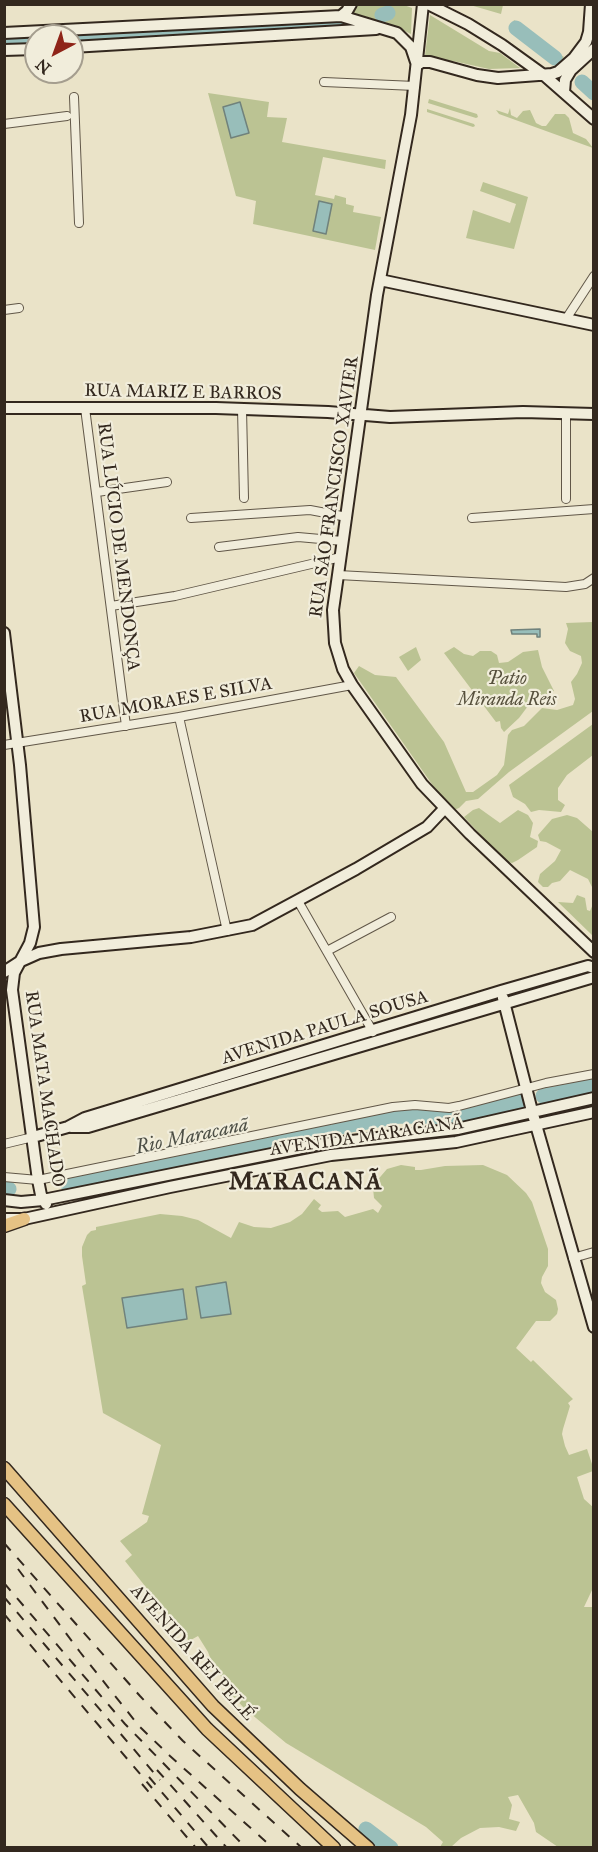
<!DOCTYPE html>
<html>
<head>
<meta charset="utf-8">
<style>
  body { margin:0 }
  #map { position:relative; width:598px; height:1852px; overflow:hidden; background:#eae3c8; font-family:"IM FELL Great Primer",serif }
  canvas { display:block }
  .frame { position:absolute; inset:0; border:6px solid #33281e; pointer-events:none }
  .north { position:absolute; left:24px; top:24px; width:60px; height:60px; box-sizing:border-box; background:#f1eddb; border:2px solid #a59e8f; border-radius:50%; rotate:221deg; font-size:16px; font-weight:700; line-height:24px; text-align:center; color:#33281e }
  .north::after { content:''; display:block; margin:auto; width:21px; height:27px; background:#8f2418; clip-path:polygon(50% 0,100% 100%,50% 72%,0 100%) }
</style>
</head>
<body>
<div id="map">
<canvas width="598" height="1852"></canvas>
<div class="frame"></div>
<div class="north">N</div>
</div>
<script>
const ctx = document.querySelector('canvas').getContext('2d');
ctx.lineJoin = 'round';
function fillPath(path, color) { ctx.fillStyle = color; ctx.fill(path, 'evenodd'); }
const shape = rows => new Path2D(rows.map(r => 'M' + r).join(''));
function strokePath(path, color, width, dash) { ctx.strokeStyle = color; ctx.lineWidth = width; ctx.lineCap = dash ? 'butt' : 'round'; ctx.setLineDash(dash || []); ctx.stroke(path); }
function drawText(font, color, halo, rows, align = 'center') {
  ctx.font = font + ' "IM FELL Great Primer",serif'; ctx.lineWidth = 4.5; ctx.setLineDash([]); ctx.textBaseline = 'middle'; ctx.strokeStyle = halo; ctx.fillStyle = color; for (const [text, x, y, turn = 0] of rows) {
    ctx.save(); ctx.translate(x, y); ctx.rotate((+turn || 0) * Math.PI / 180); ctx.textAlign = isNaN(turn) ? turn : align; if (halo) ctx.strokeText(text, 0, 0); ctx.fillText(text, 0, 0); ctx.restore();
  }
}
fillPath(shape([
  [354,5,404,5,412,8,411,34,390,24,350,12],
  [470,5,503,4,503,5,501,14],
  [430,15,489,51,500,53,520,68,489,69,453,61,449,63,425,55],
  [514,20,564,57,562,60,556,62,550,59,510,29],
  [208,93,269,102,267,117,287,118,282,142,386,160,385,169,323,157,315,195,334,199,335,195,346,198,346,204,354,206,353,212,381,217,375,250,253,224,256,201,236,196],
  [429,99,477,114,478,117,476,118,428,103],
  [510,108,511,115,517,118,523,111,530,110,536,123,542,126,546,126,555,114,565,114,569,118,573,133,586,139,593,148,499,114,496,110,508,114],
  [427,109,474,124,475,126,473,127,427,112],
  [483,182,528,197,514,249,466,238,473,210,510,223,516,204,480,191],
  [593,622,593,711,509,772,478,799,466,801,459,808,454,810,434,787,354,673,359,666,375,675,396,677,444,742,466,792,473,792,497,775,504,765,508,735,512,730,524,726,542,708,557,710,573,705,575,699,571,682,577,674,582,663,581,656,570,651,565,643,568,629,566,623],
  [416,647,421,660,408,671,399,657],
  [454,647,464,654,473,656,480,651,491,651,497,655,499,663,508,662,523,652,538,650,542,667,554,691,531,702,519,718,504,732,501,728,500,721,496,722,444,653],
  [593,724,593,755,567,775,558,788,558,800,565,805,561,812,539,810,531,812,525,804,513,797,509,785],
  [479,808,500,823,518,810,528,815,533,823,530,837,538,841,537,847,518,860,512,863,505,861,464,817,473,810],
  [567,815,577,818,593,832,593,889,588,879,570,870,560,881,552,883,548,887,543,887,538,882,540,874,555,861,561,850,546,842,540,841,538,835,552,819],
  [577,895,585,898,587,910,590,911,593,904,593,936,558,902,573,903],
  [401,1165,415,1167,415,1170,421,1170,445,1166,483,1165,507,1175,526,1193,532,1202,548,1249,548,1266,542,1277,541,1283,545,1292,556,1300,558,1309,557,1314,550,1321,536,1321,516,1348,531,1362,533,1360,573,1399,568,1403,570,1406,563,1429,562,1434,565,1446,569,1455,587,1449,593,1467,593,1471,577,1477,584,1499,594,1508,593,1588,584,1607,594,1607,593,1847,558,1847,536,1832,534,1823,518,1795,508,1797,512,1805,509,1819,520,1822,516,1831,499,1827,480,1828,461,1838,451,1847,440,1847,443,1842,426,1827,286,1743,244,1708,231,1694,233,1687,215,1671,208,1652,198,1636,189,1641,125,1561,132,1555,120,1541,147,1522,149,1516,142,1514,161,1445,103,1413,82,1286,86,1284,82,1256,82,1247,87,1235,91,1231,96,1230,96,1227,160,1214,182,1216,198,1220,231,1238,239,1222,254,1227,271,1228,290,1222,302,1214,314,1199,321,1205,318,1209,322,1212,338,1211,345,1217,373,1209,378,1213,382,1206,374,1198,373,1188,375,1183,387,1169]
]), '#bbc393');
const water = shape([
  [240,102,249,133,231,138,223,107,240,102],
  [319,201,332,204,326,234,313,231,319,201],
  [540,629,540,637,537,637,537,634,512,634,511,630,540,629],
  [226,1282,231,1314,201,1318,196,1287,226,1282],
  [183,1289,187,1319,127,1328,122,1298,183,1289]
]);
fillPath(water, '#98beba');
strokePath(water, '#70827c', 1.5);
strokePath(shape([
  [382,15,388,13],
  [516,28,555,58],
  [72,38,338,23],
  [4,42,36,40],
  [582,82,594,93],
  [543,1096,594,1086],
  [339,1127,399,1116,451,1117,520,1101],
  [68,1185,325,1129],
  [4,1188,9,1189],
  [366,1829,391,1848]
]), '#98beba', 15);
const street = shape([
  [324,82,415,86],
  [74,97,79,223],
  [4,124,67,116],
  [4,310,19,308],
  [566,319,594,276],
  [85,408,126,726],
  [242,409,244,498],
  [97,492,167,482],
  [566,499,566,413],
  [191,518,310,510,347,517],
  [472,518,594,509],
  [219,547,298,537,343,541],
  [338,575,566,587,585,584,594,578],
  [111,606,175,596,341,557],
  [179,717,227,931],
  [4,745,179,717,352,685],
  [298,901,373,1032],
  [327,951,391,917],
  [4,1144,33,1137],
  [4,1177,38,1180,393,1107,415,1105,449,1108,459,1106,546,1083,594,1074],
  [573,1258,594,1252]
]);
const secondary = shape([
  [423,4,411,115,377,295,338,575,333,610,335,643,343,669,352,685,422,784,470,834,594,952],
  [428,4,468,24,502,45,545,76,594,119],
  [341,16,347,11,351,4],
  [4,33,341,16,397,33,411,47,416,62],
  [72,47,376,29],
  [4,50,36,49],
  [417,65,422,62,430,62,477,75,498,78,552,74,558,72,574,58,586,42,589,32,591,4],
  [564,92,565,80,571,70,594,49],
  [380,280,594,325],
  [4,408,216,408,328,412,390,417,523,412,594,414],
  [4,633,20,765,34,927,30,943,14,973,12,990,38,1180,41,1195,46,1204],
  [4,972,21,961,39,953,61,949,191,937,252,925,356,869,427,827,444,809],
  [503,998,532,1111,594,1327],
  [71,1127,88,1127,594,977],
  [33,1137,68,1127,85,1118,501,991,588,966,594,968],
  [4,1200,21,1202,43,1200,316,1145,457,1129,594,1098],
  [4,1219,24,1219,170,1187,331,1155,456,1142,594,1112]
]);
const primary = shape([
  [4,1226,24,1219],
  [4,1468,213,1706,300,1789,368,1848],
  [4,1504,207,1729,334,1848]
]);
strokePath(street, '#615748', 10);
strokePath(secondary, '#33281e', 14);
strokePath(primary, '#33281e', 15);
strokePath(street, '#f1eddb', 8);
strokePath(secondary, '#f1eddb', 10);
strokePath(primary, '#e5c284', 12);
strokePath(shape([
  [4,1543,140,1696,183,1741,302,1848],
  [18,1569,80,1652,139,1726,170,1756,273,1848],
  [4,1583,125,1724,246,1848],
  [4,1597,160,1780],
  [4,1614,152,1788],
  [157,1770,227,1848],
  [149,1777,209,1848],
  [142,1784,196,1848]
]), '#33281e', 2, [10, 10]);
drawText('18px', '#33281e', '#f1eddb', [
  ["RUA MARIZ E BARROS",183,393,1],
  ["RUA SÃO FRANCISCO XAVIER",335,487,-82],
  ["RUA LÚCIO DE MENDONÇA",118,547,83],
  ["RUA MORAES E SILVA",176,701,-10],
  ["AVENIDA PAULA SOUSA",325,1028,-17],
  ["RUA MATA MACHADO",44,1089,82],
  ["AVENIDA MARACANÃ",367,1137,-8],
  ["AVENIDA REI PELÉ",192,1653,48]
]);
drawText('italic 18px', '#554f3b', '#f1eddb', [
  ["Patio",507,680],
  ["Miranda Reis",507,701]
]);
drawText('italic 20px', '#4c4e45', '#f1eddb', [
  ["Rio Maracanã",192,1137,-12]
]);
ctx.letterSpacing = '1.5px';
drawText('bold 24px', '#33281e', '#f1eddb', [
  ["MARACANÃ",306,1183]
]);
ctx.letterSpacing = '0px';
</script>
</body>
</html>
